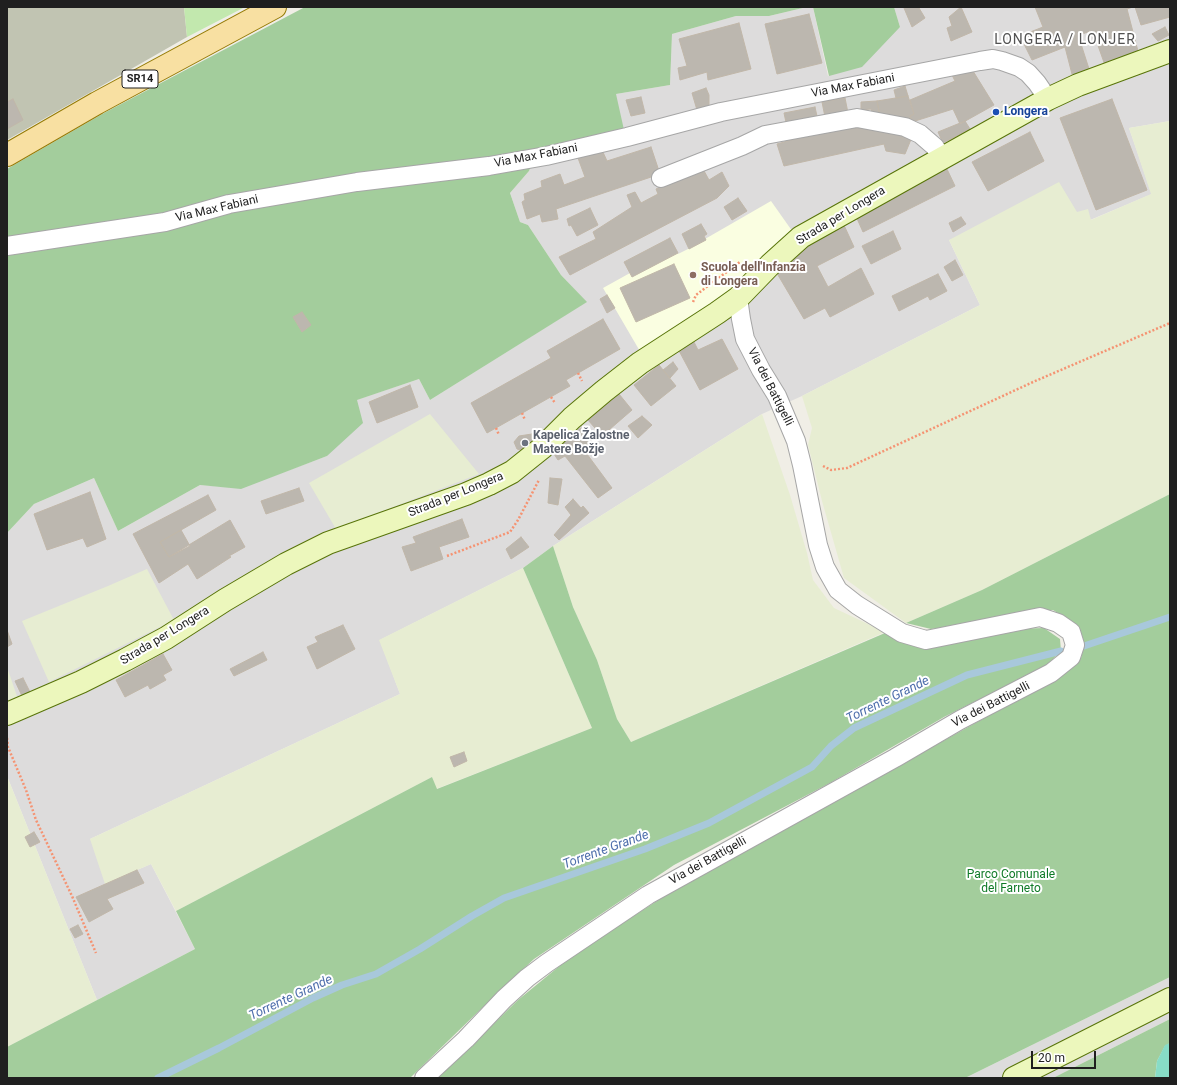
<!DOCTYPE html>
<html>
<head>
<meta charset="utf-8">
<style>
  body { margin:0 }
  #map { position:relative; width:1177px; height:1085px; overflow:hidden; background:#f0eee6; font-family:Roboto,sans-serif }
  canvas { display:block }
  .frame { position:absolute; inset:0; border:8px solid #1f1f1f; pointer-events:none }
  .scale { position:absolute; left:1031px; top:1051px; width:65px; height:18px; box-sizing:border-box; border:2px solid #1f1f1f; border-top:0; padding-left:5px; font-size:12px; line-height:14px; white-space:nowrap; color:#1f1f1f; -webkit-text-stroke:3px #fff; paint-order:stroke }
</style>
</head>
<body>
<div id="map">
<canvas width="1177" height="1085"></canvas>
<div class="frame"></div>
<div class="scale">20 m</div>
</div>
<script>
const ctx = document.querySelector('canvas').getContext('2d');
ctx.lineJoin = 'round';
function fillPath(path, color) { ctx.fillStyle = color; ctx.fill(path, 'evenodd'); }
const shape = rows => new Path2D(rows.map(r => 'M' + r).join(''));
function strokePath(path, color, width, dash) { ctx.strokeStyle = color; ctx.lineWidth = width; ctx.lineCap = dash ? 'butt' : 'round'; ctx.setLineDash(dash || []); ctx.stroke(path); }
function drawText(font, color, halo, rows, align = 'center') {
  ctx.font = font + ' Roboto,sans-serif'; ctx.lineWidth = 4; ctx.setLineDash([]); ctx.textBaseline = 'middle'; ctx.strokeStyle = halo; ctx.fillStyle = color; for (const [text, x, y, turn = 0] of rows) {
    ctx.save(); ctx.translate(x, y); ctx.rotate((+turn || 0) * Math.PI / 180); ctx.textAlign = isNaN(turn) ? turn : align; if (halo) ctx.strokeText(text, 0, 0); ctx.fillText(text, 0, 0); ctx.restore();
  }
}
fillPath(shape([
  [807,7,813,7,828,76,900,27,894,7,1170,7,1170,121,1129,128,1152,194,1090,220,1077,213,949,240,980,305,802,396,762,414,553,546,523,568,380,640,400,694,90,839,137,870,151,864,195,949,97,1000,7,776,7,533,34,504,94,478,118,531,200,485,241,488,327,456,356,400,419,379,430,400,586,302,561,275,528,225,520,222,510,193,529,171,538,149,616,94,670,85,672,34,736,16,769,16],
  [1170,977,1170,1019,1053,1078,965,1078]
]), '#dddcdc');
fillPath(shape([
  [771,201,795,235,721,301,641,353,603,288,630,273,632,277,678,253,678,254,706,240,705,239]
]), '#fafee1');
fillPath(shape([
  [7,7,184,7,187,37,7,140]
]), '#c1c4b2');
fillPath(shape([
  [1170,121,1170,494,982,590,906,623,844,578,822,501,808,445,812,428,802,396,980,305,949,240,1059,182,1077,212,1088,209,1091,220,1151,194,1129,128],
  [430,414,479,474,336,529,309,483],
  [762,414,790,495,807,553,813,580,834,608,885,632,631,742,617,719,597,660,573,607,553,546],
  [523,568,592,728,436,789,432,777,176,911,151,864,105,884,90,839,400,694,379,640],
  [147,569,174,620,49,682,22,621,108,586],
  [7,667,19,702,7,706],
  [7,776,97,1000,7,1047]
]), '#e7edd2');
fillPath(shape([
  [184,7,245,7,187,37]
]), '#c2e8ae');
fillPath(shape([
  [305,7,807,7,769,16,736,16,672,34,670,85,616,94,624,130,538,149,529,171,510,193,520,222,528,225,561,275,587,302,430,400,419,379,357,400,363,423,327,456,241,489,200,485,118,531,94,478,34,504,7,533,7,169,104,113],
  [813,7,894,7,900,27,862,67,829,76],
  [1170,494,1170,977,965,1078,438,1078,518,1000,573,955,674,890,1062,675,1081,658,1084,646,1078,626,1053,610,1029,610,968,624,931,629,906,623,982,590],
  [553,546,573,607,597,660,617,719,631,742,885,633,1044,628,1060,639,1061,651,1046,666,944,717,830,783,674,865,534,959,487,1003,410,1078,7,1078,7,1047,195,949,176,911,432,777,437,789,592,728,523,568],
  [1170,1019,1170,1043,1165,1046,1157,1061,1155,1078,1053,1078]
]), '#a3cd9c');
fillPath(shape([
  [1170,1043,1170,1078,1155,1078,1157,1061,1165,1045]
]), '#87dcc7');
strokePath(shape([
  [1084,646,1170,617],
  [158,1078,219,1048,313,998,342,985,376,974,420,949,472,916,504,898,645,849,709,823,812,767,831,746,854,728,967,675,1061,651]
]), '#a8c8db', 7);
const building = shape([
  [906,7,921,7,919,8,925,18,912,27,904,8,906,7],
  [961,7,972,32,951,41,947,28,952,26,949,17,961,7],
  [1035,7,1133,7,1127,9,1139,55,1106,68,1096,40,1094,41,1090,31,1080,35,1083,43,1081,44,1090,72,1073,78,1065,47,1032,60,1020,36,1043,27,1035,7],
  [1135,7,1170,7,1170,17,1141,25,1135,7],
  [809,14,822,63,777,74,765,24,809,14],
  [739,23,751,69,708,80,707,72,680,80,678,68,687,66,679,39,739,23],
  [1165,27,1169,35,1158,41,1152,34,1165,27],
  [973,71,994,105,960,124,953,109,912,122,910,116,914,114,910,100,955,81,952,75,973,71],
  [905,86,908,96,896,98,894,90,905,86],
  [706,88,709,95,709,106,697,110,692,93,706,88],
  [908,96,914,114,910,116,912,122,880,116,877,101,908,96],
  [641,97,645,113,631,116,626,100,641,97],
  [845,98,848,113,825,117,822,102,845,98],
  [13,99,23,120,7,129,7,102,13,99],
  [1112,99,1147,190,1096,210,1060,118,1112,99],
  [877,101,880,116,873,116,871,109,861,110,861,102,877,101],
  [815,107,818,121,787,127,784,113,815,107],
  [965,121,970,129,943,143,938,132,965,121],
  [859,124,912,137,905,154,886,151,884,144,784,166,777,144,809,135,859,124],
  [1030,132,1044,161,988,191,972,162,1030,132],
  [651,147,660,174,556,209,558,219,542,222,540,214,527,219,522,202,525,200,524,194,542,187,541,181,560,174,564,185,585,177,578,158,602,150,607,161,651,147],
  [946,167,955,186,863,232,855,214,946,167],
  [703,169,709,180,722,172,729,186,717,198,570,275,559,257,596,239,593,232,632,207,627,195,635,192,641,203,658,194,656,189,703,169],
  [738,198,747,211,732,220,724,207,738,198],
  [590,208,598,225,577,236,571,225,569,226,567,219,590,208],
  [961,217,966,224,953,232,949,223,961,217],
  [843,223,854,247,817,266,828,287,861,268,874,294,830,317,825,308,804,319,775,270,813,238,843,223],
  [701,224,707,234,704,236,706,240,689,249,682,234,701,224],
  [893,231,901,249,871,264,862,246,893,231],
  [670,238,678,253,632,277,624,262,670,238],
  [955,260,963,275,952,281,944,267,955,260],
  [674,264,690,298,636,322,620,288,674,264],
  [938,274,947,291,930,300,928,296,899,311,892,296,938,274],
  [607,295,615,308,607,313,600,299,607,295],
  [302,312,311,325,302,332,293,317,302,312],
  [603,319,620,349,566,380,570,386,487,433,471,403,551,358,547,351,603,319],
  [692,338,698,350,722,339,738,369,700,390,677,347,692,338],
  [673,362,678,369,670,378,663,370,673,362],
  [659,365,676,386,651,406,634,385,659,365],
  [410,385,418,407,377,423,369,402,410,385],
  [619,394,632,410,602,436,588,420,619,394],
  [642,416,652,425,638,438,628,426,642,416],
  [582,427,594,441,584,450,612,488,598,498,565,456,558,460,552,451,582,427],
  [532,434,536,444,524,451,517,449,514,442,519,436,532,434],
  [550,478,562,479,558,505,548,503,550,478],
  [299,488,304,501,266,514,261,501,299,488],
  [90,492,106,539,87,547,83,538,47,550,34,514,90,492],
  [208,495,216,510,160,542,169,557,230,520,245,547,229,556,231,557,197,579,188,564,159,583,133,534,208,495],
  [573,499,581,508,583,506,589,513,559,540,554,535,571,515,565,507,573,499],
  [462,519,469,537,439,547,443,559,411,571,402,547,416,543,413,537,462,519],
  [181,530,190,546,169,557,160,542,181,530],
  [521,537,529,547,511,559,506,549,521,537],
  [343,625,355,649,317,669,307,647,318,642,315,637,343,625],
  [7,630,12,644,7,647,7,630],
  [263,652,267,660,234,676,230,669,263,652],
  [163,654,172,670,163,675,166,680,150,689,148,685,125,697,116,680,163,654],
  [23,678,30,692,22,696,15,681,23,678],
  [464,752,467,761,454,767,450,757,464,752],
  [34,832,40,842,30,847,25,837,34,832],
  [137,870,144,883,107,899,113,909,89,922,76,897,137,870],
  [78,925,83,934,75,938,70,929,78,925]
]);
fillPath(building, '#bcb7af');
strokePath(building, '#c1b7a9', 1);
const street = shape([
  [661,178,742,146,765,135,857,118,905,127,920,134,935,147,942,158],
  [7,246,165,222,229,204,357,182,489,166,546,156,627,137,721,112,980,61,993,59,1002,61,1019,67,1028,73,1037,83,1048,99],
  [424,1078,466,1039,504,999,527,978,547,963,648,895,895,758,960,720,1051,673,1071,657,1075,645,1071,632,1058,623,1040,617,926,640,902,633,857,605,838,590,825,567,818,545,802,465,796,441,777,396,761,370,745,339,741,319,738,298]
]);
const secondary = shape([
  [7,714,81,682,125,660,166,638,225,600,286,564,328,543,466,494,489,484,512,472,542,448,572,418,604,391,640,363,717,313,738,298,770,265,801,237,1048,99,1078,85,1170,51],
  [1014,1078,1170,999]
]);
const primary = shape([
  [7,155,97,103,275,7]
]);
strokePath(street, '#a6a6a6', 20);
strokePath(secondary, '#587409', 24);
strokePath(primary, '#957b06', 24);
strokePath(shape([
  [693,302,696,295,740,262],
  [578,373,582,381],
  [551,397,555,403],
  [522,413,525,420],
  [496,428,499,435],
  [823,466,831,470,847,468,1033,382,1170,323],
  [447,556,510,532,518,520,539,480],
  [7,738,8,747,26,790,36,820,72,896,96,953]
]), '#f59372', 2.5, [2, 2]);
strokePath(street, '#fff', 18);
strokePath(secondary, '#ecf7bc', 22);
strokePath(primary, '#f8e0a2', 22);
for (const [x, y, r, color] of [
  [996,112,4,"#1a4fb4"],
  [693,275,4,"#8d6e63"],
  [525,443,4,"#6b7280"]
]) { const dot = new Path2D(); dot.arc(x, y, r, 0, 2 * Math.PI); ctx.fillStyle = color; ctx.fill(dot); strokePath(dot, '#fff', 1.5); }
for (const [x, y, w] of [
  [140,79,36]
]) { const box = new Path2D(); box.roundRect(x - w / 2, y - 9, w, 18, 3); ctx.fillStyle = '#fff'; ctx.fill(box); strokePath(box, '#1f1f1f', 1); }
drawText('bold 11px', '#1f1f1f', null, [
  ["SR14",140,79]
]);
drawText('12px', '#1f1f1f', '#fff', [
  ["Via Max Fabiani",853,86,-11],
  ["Via Max Fabiani",536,156,-11],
  ["Via Max Fabiani",217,209,-13],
  ["Strada per Longera",841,216,-31],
  ["Via dei Battigelli",770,387,63],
  ["Strada per Longera",456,495,-22],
  ["Strada per Longera",165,636,-31],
  ["Via dei Battigelli",991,705,-27],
  ["Via dei Battigelli",708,861,-29]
]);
drawText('bold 12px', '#164399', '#fff', [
  ["Longera",1004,112]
], 'left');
drawText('bold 12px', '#785e54', '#fff', [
  ["Scuola dell'Infanzia",701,268],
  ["di Longera",701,282]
], 'left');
drawText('bold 12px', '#5b616d', '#fff', [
  ["Kapelica Žalostne",533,436],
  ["Matere Božje",533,450]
], 'left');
drawText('12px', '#107b28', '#fff', [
  ["Parco Comunale",1011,875],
  ["del Farneto",1011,889]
]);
drawText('italic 13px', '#4f6fac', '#fff', [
  ["Torrente Grande",888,700,-26],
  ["Torrente Grande",606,850,-20],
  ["Torrente Grande",291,998,-25]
]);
ctx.letterSpacing = '1px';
drawText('14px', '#525252', '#fff', [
  ["LONGERA / LONJER",1065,40]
]);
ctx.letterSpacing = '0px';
</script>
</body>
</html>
